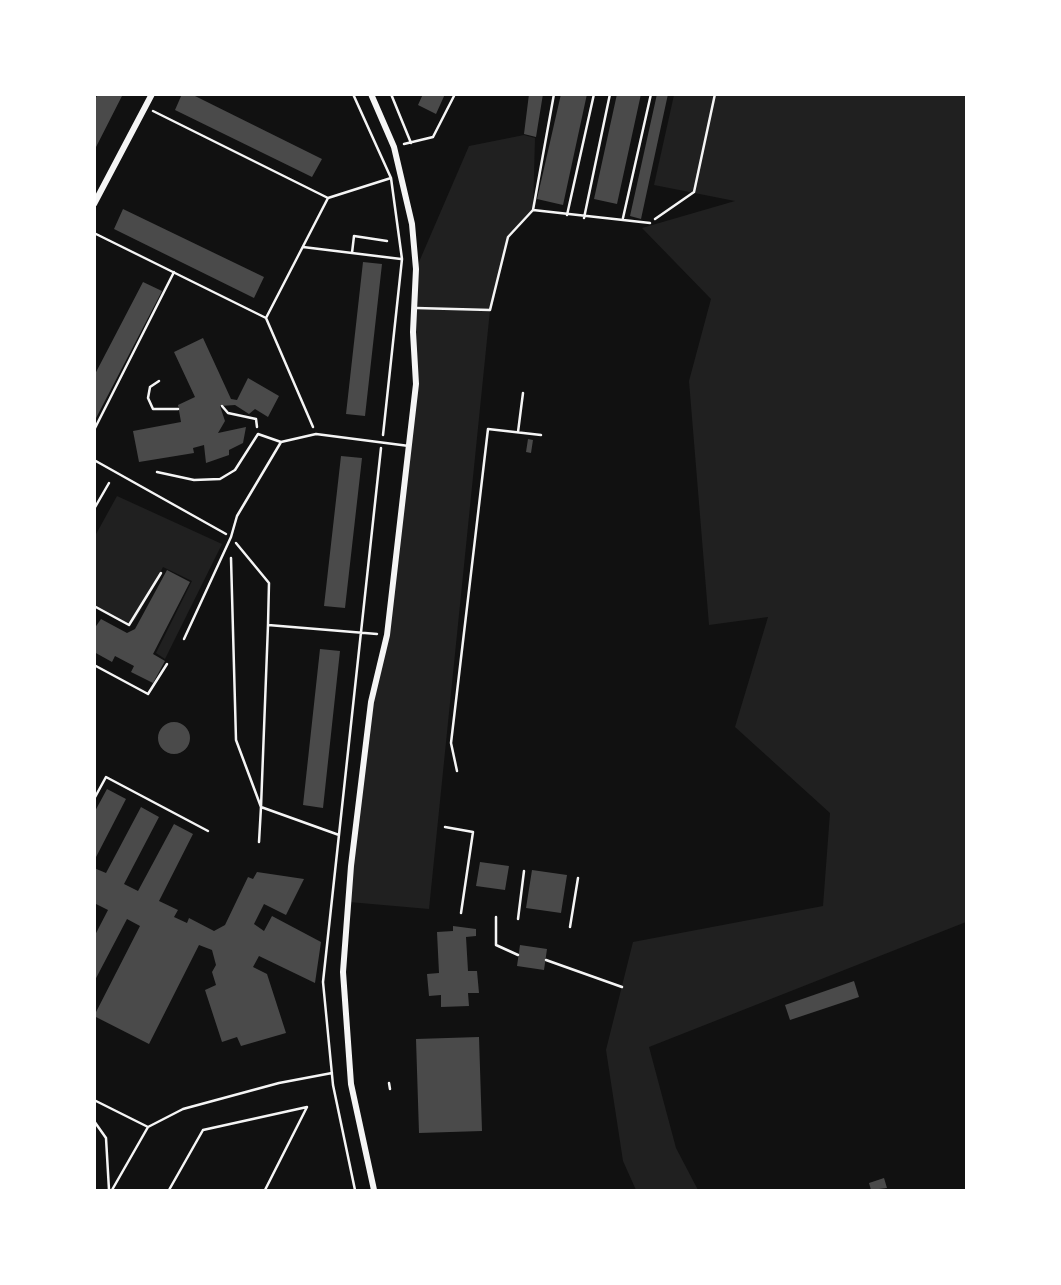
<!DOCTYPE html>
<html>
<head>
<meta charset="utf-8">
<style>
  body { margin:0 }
  #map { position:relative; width:1061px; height:1285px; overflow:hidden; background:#111; font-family:Inter,sans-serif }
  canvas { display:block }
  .frame { position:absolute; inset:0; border:96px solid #fff; pointer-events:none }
</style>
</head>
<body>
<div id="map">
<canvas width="1061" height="1285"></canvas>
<div class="frame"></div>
</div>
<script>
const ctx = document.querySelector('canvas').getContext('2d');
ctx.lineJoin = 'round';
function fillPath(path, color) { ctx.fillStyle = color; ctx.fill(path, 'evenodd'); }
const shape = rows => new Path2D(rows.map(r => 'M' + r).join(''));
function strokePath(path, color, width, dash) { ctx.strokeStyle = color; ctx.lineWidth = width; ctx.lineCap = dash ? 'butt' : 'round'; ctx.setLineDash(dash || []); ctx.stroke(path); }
fillPath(shape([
  [674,95,966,95,966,922,649,1047,676,1148,698,1190,636,1190,623,1161,606,1050,633,942,823,906,830,813,735,727,768,617,709,625,689,381,711,299,642,228,735,201,654,185],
  [524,135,535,138,533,210,508,237,490,310,429,909,349,902,371,702,387,635,416,384,416,269,469,146],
  [117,496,222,544,165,659,156,653,192,581,163,567,136,619,129,625,95,606,95,536]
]), '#202020');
fillPath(shape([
  [98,94,123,94,94,151,94,101],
  [182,94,191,94,322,159,312,177,175,110],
  [423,94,445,94,436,114,418,105],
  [529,94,543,94,536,137,524,134],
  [561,94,587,94,563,205,537,199],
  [617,94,641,94,617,204,594,199],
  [657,94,668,94,641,219,630,216],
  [123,209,264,277,254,298,114,229],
  [363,262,382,264,365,416,346,414],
  [143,282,162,291,94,422,94,376],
  [203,338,231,399,237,400,248,378,279,396,268,417,255,409,249,414,235,405,220,406,225,421,218,433,246,427,243,443,229,450,229,455,206,463,204,445,193,448,194,453,139,462,133,431,181,422,178,405,195,397,174,352],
  [528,439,533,440,531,453,526,452],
  [341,456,362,458,345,608,324,606],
  [167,570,190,582,153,654,165,661,153,683,131,672,134,666,115,656,112,662,94,652,94,629,101,619,127,633,135,629],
  [320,649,340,651,323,808,303,805],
  '158 738a16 16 0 1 1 32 0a16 16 0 1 1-32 0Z',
  [107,789,126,799,94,861,94,813],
  [141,807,159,817,124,884,138,891,174,824,193,834,159,901,178,910,174,917,187,923,189,918,214,931,225,925,248,877,253,879,257,872,304,879,286,915,264,904,254,924,264,931,272,916,321,942,315,983,259,956,253,967,267,974,286,1033,241,1046,237,1037,222,1042,205,990,216,985,212,972,216,965,212,950,199,945,149,1044,94,1016,140,926,127,919,94,982,94,937,108,910,94,903,94,868,106,873],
  [480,862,509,866,505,890,476,886],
  [532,870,567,875,561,913,526,908],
  [453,926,476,929,476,936,466,937,468,971,477,971,479,993,468,993,469,1006,441,1007,441,995,429,996,427,974,439,973,437,932,453,931],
  [520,945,547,949,544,970,517,966],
  [854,981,859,997,790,1020,785,1005],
  [479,1037,482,1131,419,1133,416,1039],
  [884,1178,887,1188,871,1190,869,1183]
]), '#4a4a4a');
strokePath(shape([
  [353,94,391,178,402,259,383,435],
  [391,94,411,143],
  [404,144,433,137,455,94],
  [328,198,391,178],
  [655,219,694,192,715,94],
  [94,233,266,318,328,198,153,111],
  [303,247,352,253,354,236,387,241],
  [352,253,401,259],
  [266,318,313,427],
  [159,381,150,387,148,398,153,409,178,409],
  [222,406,228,413,256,419,257,427],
  [94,430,174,272],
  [518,432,523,393],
  [94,460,226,534],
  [94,509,109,483],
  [236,543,269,583,268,625],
  [231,558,236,740,261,807,259,842],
  [94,606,129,625,161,573],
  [94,665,148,694,167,664],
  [457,771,451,743,488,429,541,435],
  [94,799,106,777,208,831],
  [445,827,473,832,461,913],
  [339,835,261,807,268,625,377,634],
  [496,917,496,945,518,955],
  [518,919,524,871],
  [570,927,578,878],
  [546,960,622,987],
  [389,1083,390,1089],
  [94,1100,148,1127],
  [94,1121,106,1138,109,1190],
  [112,1190,148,1127,183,1109,279,1083,332,1073],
  [169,1190,203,1130,307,1107],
  [265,1190,307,1107],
  [355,1190,333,1085,323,982,381,448]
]), '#f5f5f5', 2.5);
strokePath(shape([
  [554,94,533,210,650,223],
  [567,215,594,94],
  [584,218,610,94],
  [623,218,651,94],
  [416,308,490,310,508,237,533,210],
  [157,472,194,480,220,479,235,470,258,434,281,442],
  [184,639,231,537,237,516,281,442,316,434,409,446]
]), '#f5f5f5', 2.5);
strokePath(shape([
  [371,94,394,147,412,224,416,269,413,332,416,384,387,635,371,702,351,866,343,972,351,1084,374,1190],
  [94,204,152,94]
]), '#f5f5f5', 6);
</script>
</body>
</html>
